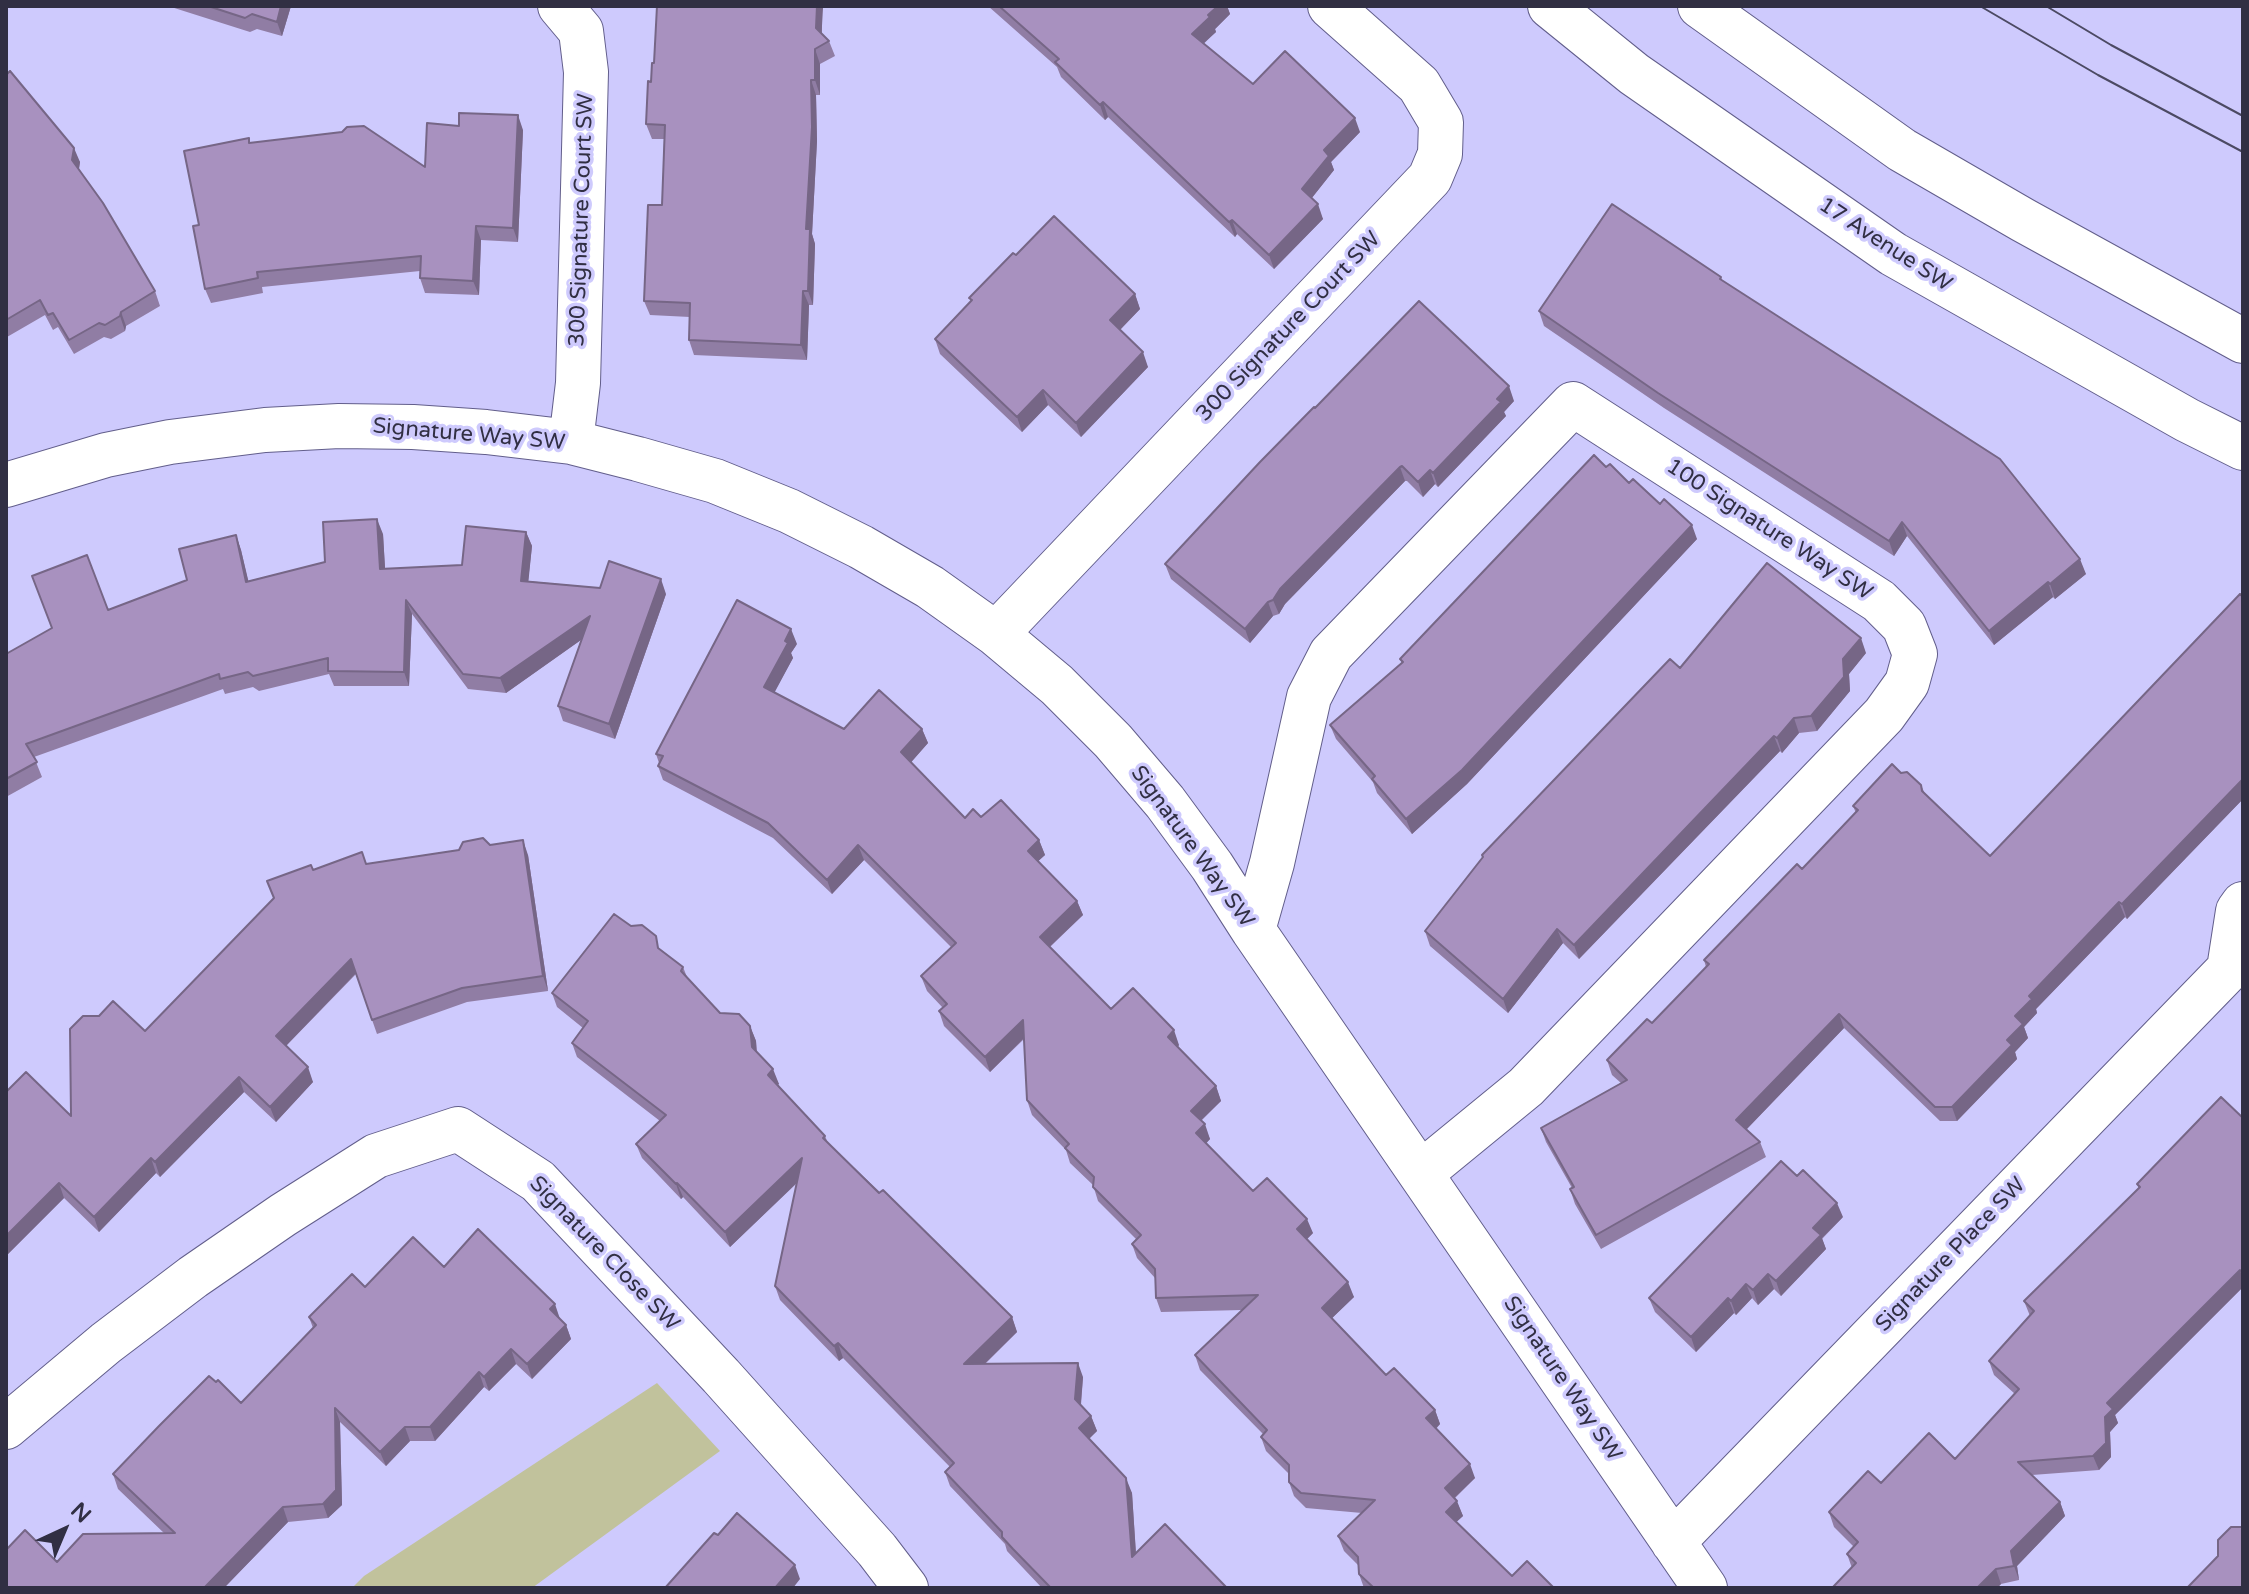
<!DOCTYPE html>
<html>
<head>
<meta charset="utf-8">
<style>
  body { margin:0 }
  #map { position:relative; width:2249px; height:1594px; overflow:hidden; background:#cecafd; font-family:"Varela Round",sans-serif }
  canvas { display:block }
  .frame { position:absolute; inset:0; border:8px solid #312f43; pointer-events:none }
  .north { position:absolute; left:24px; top:1490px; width:80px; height:80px; -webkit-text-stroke:6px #cecafd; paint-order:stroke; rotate:44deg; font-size:22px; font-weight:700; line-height:32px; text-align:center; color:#312f43 }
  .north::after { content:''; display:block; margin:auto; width:28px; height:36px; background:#312f43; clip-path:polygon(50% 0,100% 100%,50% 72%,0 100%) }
</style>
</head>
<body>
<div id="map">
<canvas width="2249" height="1594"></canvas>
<div class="frame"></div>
<div class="north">N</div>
</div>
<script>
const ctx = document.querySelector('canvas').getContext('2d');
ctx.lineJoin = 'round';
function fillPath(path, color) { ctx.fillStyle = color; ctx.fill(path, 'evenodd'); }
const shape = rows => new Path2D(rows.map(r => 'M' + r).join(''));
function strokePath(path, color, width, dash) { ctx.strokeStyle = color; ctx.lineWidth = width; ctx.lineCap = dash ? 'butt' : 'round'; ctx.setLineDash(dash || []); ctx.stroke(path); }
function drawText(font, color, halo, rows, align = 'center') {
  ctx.font = font + ' "Varela Round",sans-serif'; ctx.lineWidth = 7; ctx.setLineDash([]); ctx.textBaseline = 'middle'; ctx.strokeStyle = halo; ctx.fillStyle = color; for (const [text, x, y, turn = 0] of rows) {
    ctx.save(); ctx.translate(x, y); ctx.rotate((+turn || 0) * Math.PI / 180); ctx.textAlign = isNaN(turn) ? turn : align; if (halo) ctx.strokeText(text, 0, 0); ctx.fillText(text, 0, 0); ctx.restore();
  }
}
fillPath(shape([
  [657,1383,720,1451,532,1588,352,1588,364,1576]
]), '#c1c29c');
const minor = shape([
  [560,6,581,31,586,72,578,383,571,442],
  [6,485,106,455,170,442,265,430,339,426,413,427,486,432,571,442,638,459,715,481,789,511,861,547,930,587,996,634,1057,685,1113,741,1165,802,1212,866,1253,930,1705,1588],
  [996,634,1430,178,1440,154,1441,122,1419,85,1330,6],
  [1253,930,1272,863,1309,697,1331,654,1573,404,1879,601,1904,626,1915,654,1907,683,1884,715,1526,1087,1421,1173],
  [6,1427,106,1343,193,1277,283,1215,376,1156,458,1129,538,1181,721,1376,877,1550,906,1588],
  [1673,1542,2229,969,2238,911,2243,904]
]);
const major = shape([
  [1550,6,1634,74,1893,254,2187,420,2243,448],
  [1700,6,1902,150,2023,220,2243,341]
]);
strokePath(minor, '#625e8b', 46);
strokePath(major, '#625e8b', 46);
strokePath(minor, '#fff', 44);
strokePath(major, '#fff', 44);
strokePath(shape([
  [1980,6,2098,75,2243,152],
  [2046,6,2111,45,2243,116]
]), '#4c4a63', 2);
fillPath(shape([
  [168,6,291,6,282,36,257,29,250,32],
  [657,6,822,6,822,34,829,41,835,56,820,64,820,95,816,95,817,141,812,234,815,244,813,305,809,305,807,360,694,355,689,340,690,317,650,315,644,301,662,205,664,139,652,139,646,124,654,63],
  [988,6,1227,6,1230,14,1215,29,1216,32,1203,43,1253,84,1360,132,1331,162,1334,170,1311,199,1323,219,1274,269,1237,234,1235,237,1108,117,1105,120,1061,77,1057,67],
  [6,75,80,162,79,169,155,291,160,306,126,326,125,331,111,339,104,337,74,354,58,327,53,330,45,315,7,337,6,335],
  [459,126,523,130,518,242,481,240,479,295,425,293,420,278,420,271,262,287,263,293,211,303,205,289,199,225,249,138,250,142,425,167],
  [1016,255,1135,294,1140,309,1120,330,1148,367,1081,437,1048,405,1022,432,940,354,935,339,971,302,969,298],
  [1721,277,1722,280,2086,574,2055,599,2053,597,1994,645,1907,536,1894,556,1664,408,1544,326,1539,311],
  [1514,401,1504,412,1506,416,1438,487,1435,484,1423,497,1407,481,1405,481,1285,604,1279,614,1273,616,1250,643,1171,579,1165,564,1315,408],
  [1606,467,1629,483,1697,539,1467,784,1412,834,1377,793,1373,782,1336,739,1330,725,1402,663,1400,659],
  [526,532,532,546,528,581,666,594,615,739,563,721,558,706,581,640,506,693,468,689,412,614,409,686,334,686,329,674,259,691,253,687,225,694,223,689,34,757,42,777,6,797,6,654,108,610,187,580,236,535,241,550,248,581,325,562,383,534,385,569,462,565],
  [2243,597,2243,799,2127,919,2125,917,2036,1009,2037,1013,2024,1027,2028,1038,2015,1052,2017,1059,1957,1121,1940,1121,1844,1028,1746,1130,1760,1142,1766,1157,1601,1249,1575,1204,1570,1189,1572,1188,1546,1142,1541,1128,1621,1083,1612,1075,1607,1060,1652,1023,1706,967,1704,960,1802,869,1856,813,1853,806,1901,773,1921,785,1925,794,1990,856],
  [797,644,791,653,793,658,774,692,844,729,922,729,928,743,911,762,965,818,981,817,1039,840,1045,855,1038,861,1077,901,1083,915,1050,947,1111,1009,1179,1045,1178,1047,1216,1086,1221,1101,1201,1121,1210,1139,1206,1143,1253,1191,1313,1233,1307,1239,1354,1297,1332,1318,1386,1375,1435,1410,1440,1424,1436,1429,1475,1478,1455,1498,1463,1516,1456,1522,1512,1576,1554,1588,1364,1588,1359,1574,1359,1566,1344,1551,1338,1536,1362,1513,1306,1508,1294,1496,1289,1482,1289,1474,1266,1451,1261,1437,1263,1434,1200,1370,1195,1355,1242,1310,1161,1312,1156,1298,1155,1278,1137,1258,1132,1244,1136,1239,1098,1201,1093,1185,1070,1163,1066,1150,1032,1115,1027,1100,1024,1039,990,1072,944,1026,939,1011,943,1008,927,991,921,976,951,947,864,860,832,894,773,838,663,780,658,766,659,763,656,754],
  [1866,653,1849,674,1850,691,1817,731,1799,733,1782,753,1780,751,1579,959,1563,943,1508,1013,1430,946,1425,931,1482,858,1482,855,1680,668],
  [490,845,528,855,548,991,467,1002,377,1034,356,974,286,1046,313,1082,276,1122,244,1092,160,1177,156,1173,99,1232,64,1198,6,1256,6,1092,71,1116,145,1031,313,870,366,864],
  [631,926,683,967,687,977,720,1013,750,1026,756,1041,757,1052,779,1084,777,1085,825,1136,828,1143,1012,1317,1017,1332,985,1364,1083,1377,1081,1405,1091,1416,1097,1431,1089,1438,1132,1493,1136,1553,1227,1588,1042,1588,1007,1551,1005,1544,950,1486,945,1472,950,1467,843,1358,839,1361,780,1300,775,1286,797,1183,730,1247,683,1197,681,1199,642,1158,636,1144,660,1121,577,1057,572,1043,583,1028,557,1007,552,993],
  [2243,1118,2243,1287,2115,1415,2118,1423,2110,1432,2111,1457,2099,1470,2032,1475,2060,1502,2065,1516,2017,1566,2019,1580,2001,1584,1997,1588,1833,1588,1833,1587,1852,1568,1847,1554,1854,1547,1834,1527,1829,1512,1881,1483,1955,1459,2015,1394,1994,1375,1989,1361,2030,1316,2024,1301,2139,1189,2137,1184],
  [1843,1217,1822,1239,1826,1249,1781,1296,1774,1289,1758,1305,1752,1298,1736,1315,1734,1313,1696,1352,1655,1312,1649,1298],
  [444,1267,560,1319,566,1325,571,1339,532,1379,516,1364,489,1391,484,1387,435,1441,410,1441,386,1466,340,1422,342,1505,328,1518,288,1522,224,1588,6,1588,57,1562,165,1534,118,1489,113,1474,241,1403,313,1328,309,1317,365,1287]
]), '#907da4');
fillPath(shape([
  [281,6,291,6,282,36,277,22],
  [817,6,822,6,823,8,821,43,816,28],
  [1218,6,1227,6,1230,14,1215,29,1216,32,1198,49,1192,34,1208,15],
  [815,49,820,64,820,95,815,80],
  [811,80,816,95,817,141,812,234,815,244,813,305,808,291,806,229],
  [1103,102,1108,117,1105,120,1100,105],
  [518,115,523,130,518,242,513,228],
  [1355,118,1360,132,1331,162,1334,170,1307,204,1302,189,1324,150],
  [74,148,80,162,78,174,72,160],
  [1318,204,1323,219,1274,269,1269,255],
  [1232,220,1237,234,1235,237,1229,222],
  [476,226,481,240,479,295,473,281],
  [803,291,809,305,807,360,801,345],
  [1135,294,1140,309,1115,335,1110,320],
  [121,312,126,326,125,331,120,316],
  [1143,352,1148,367,1081,437,1076,423],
  [1509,386,1514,401,1504,412,1506,416,1438,487,1433,473],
  [1043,390,1048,405,1022,432,1017,417],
  [1400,467,1405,481,1285,604,1279,614,1273,600,1280,589],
  [1430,470,1435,484,1423,497,1418,482],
  [377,519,383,534,386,584,380,569],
  [1902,522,1907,536,1894,556,1889,541],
  [1692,525,1697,539,1467,784,1412,834,1406,819],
  [526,532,532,546,527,595,521,581],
  [236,535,241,550,252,596,246,582],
  [2080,559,2086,574,2055,599,2050,584],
  [661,579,666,594,615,739,609,724],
  [2048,582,2053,597,1994,645,1989,631],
  [406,600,412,614,409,686,404,672],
  [1268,602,1273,616,1250,643,1245,629],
  [590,616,595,630,506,693,500,678],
  [791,629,797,644,791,653,793,658,770,701,764,687],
  [1861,638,1866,653,1849,674,1850,691,1817,731,1811,716,1843,659],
  [1794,718,1799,733,1782,753,1777,738],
  [922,729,928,743,907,767,901,752],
  [1774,736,1780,751,1579,959,1574,945],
  [2243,779,2243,799,2127,919,2122,904],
  [523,840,528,855,548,991,543,976],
  [1039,840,1045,855,1034,865,1028,851],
  [858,845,864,860,832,894,827,880],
  [1077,901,1083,915,1045,951,1040,937],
  [2119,902,2125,917,2036,1009,2037,1013,2024,1027,2028,1038,2015,1052,2017,1059,1957,1121,1952,1107,2007,1040,2015,1016,2029,996],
  [1557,929,1563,943,1508,1013,1503,999],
  [351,959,356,973,281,1051,276,1036],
  [1839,1014,1844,1028,1741,1135,1736,1120],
  [1023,1020,1028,1034,990,1072,985,1057],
  [750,1026,756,1041,757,1062,752,1047],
  [1174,1030,1179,1045,1173,1051,1168,1037],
  [308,1067,313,1082,276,1122,270,1107],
  [773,1069,779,1084,773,1089,768,1075],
  [239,1077,244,1092,160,1177,155,1162],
  [1216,1086,1221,1101,1196,1125,1191,1111],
  [1205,1124,1210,1139,1202,1148,1196,1133],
  [151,1158,156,1173,99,1232,94,1217],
  [802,1158,807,1173,730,1247,725,1232],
  [59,1183,64,1198,6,1256,6,1236],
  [677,1183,683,1197,681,1199,676,1184],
  [1837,1203,1843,1217,1822,1238,1826,1249,1781,1296,1776,1281,1813,1228],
  [1307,1219,1313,1233,1303,1243,1297,1229],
  [2240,1270,2243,1280,2243,1287,2115,1415,2118,1423,2110,1432,2111,1457,2099,1470,2093,1456,2105,1417,2107,1403],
  [1768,1274,1774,1289,1758,1305,1753,1290],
  [1348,1282,1354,1297,1328,1322,1322,1308],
  [1746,1284,1752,1298,1736,1315,1731,1301],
  [1728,1298,1734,1313,1696,1352,1691,1337],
  [555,1304,560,1319,550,1309],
  [1012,1317,1017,1332,970,1378,964,1364],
  [566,1325,571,1339,532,1379,527,1364],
  [838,1343,843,1358,839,1361,834,1346],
  [511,1349,516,1364,489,1391,484,1377],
  [1078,1363,1083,1377,1080,1413,1075,1399],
  [479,1372,484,1387,435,1441,430,1427],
  [335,1408,340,1422,342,1505,328,1518,323,1504],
  [1435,1410,1440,1424,1431,1433,1426,1418],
  [1091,1416,1097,1431,1085,1443,1079,1428],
  [405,1427,410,1441,386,1466,380,1452],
  [1470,1464,1475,1478,1450,1502,1445,1488],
  [1126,1478,1132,1493,1137,1571,1132,1557],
  [1457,1501,1463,1516,1451,1527,1446,1512],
  [2060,1502,2065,1516,2017,1566,2019,1580,2014,1566,2011,1551],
  [283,1507,288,1522,224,1588,204,1588],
  [795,1565,800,1579,793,1588,775,1588],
  [1996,1569,2001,1584,1997,1588,1977,1588]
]), '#766686');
const building = shape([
  [208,6,281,6,277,22,252,14,245,18,208,6],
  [657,6,817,6,816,28,829,41,815,49,815,80,811,80,812,127,806,229,810,229,808,291,803,291,801,345,689,340,690,303,644,301,648,205,662,205,665,125,646,124,648,81,651,82,652,63,654,63,657,6],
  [999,6,1218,6,1208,15,1210,17,1192,34,1253,84,1285,51,1355,118,1324,150,1329,156,1302,189,1318,204,1269,255,1232,220,1229,222,1103,102,1100,105,1055,62,1059,59,999,6],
  [10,71,74,148,72,160,103,203,155,291,121,312,120,316,105,325,99,323,69,340,53,313,48,315,40,300,6,320,6,75,10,71],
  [459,113,518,115,513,228,476,226,473,281,420,278,421,256,257,272,258,278,205,289,193,226,199,225,184,151,249,138,249,143,342,132,347,127,364,126,425,167,427,123,459,126,459,113],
  [1612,204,1721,277,1720,279,2000,459,2080,559,2050,584,2048,582,1989,631,1902,522,1889,541,1658,393,1539,311,1612,204],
  [1054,216,1135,294,1110,320,1143,352,1076,423,1043,390,1017,417,935,339,972,300,969,298,1013,253,1016,255,1054,216],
  [1419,301,1509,386,1497,399,1501,402,1433,473,1430,470,1418,482,1402,466,1400,467,1280,589,1273,600,1268,602,1245,629,1165,564,1260,462,1314,407,1315,408,1419,301],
  [1594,455,1606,467,1610,464,1629,483,1633,479,1660,504,1664,499,1692,525,1462,770,1406,819,1372,779,1375,776,1330,725,1403,662,1400,659,1594,455],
  [377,519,380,569,462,565,466,526,526,532,521,581,600,588,609,561,661,579,609,724,558,706,590,616,500,678,463,674,406,600,404,672,328,671,328,658,253,676,248,672,220,679,219,674,26,744,37,762,6,779,6,654,52,628,32,576,87,555,108,610,187,580,179,549,236,535,246,582,325,562,323,522,377,519],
  [1767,563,1861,638,1843,659,1844,677,1811,716,1794,718,1777,738,1774,736,1574,945,1557,929,1503,999,1425,931,1483,857,1482,855,1670,659,1680,668,1767,563],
  [2240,594,2243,597,2243,779,2122,904,2119,902,2029,996,2032,999,2015,1016,2023,1024,2007,1040,2012,1045,1952,1107,1935,1107,1839,1014,1736,1120,1760,1142,1596,1235,1570,1189,1574,1187,1541,1128,1627,1080,1607,1060,1647,1019,1652,1023,1709,964,1704,960,1797,864,1802,869,1858,810,1853,806,1892,764,1901,773,1907,772,1921,785,1922,791,1990,856,2240,594],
  [737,600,791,629,785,641,788,643,764,687,844,729,879,690,922,729,901,752,965,818,973,809,981,817,1001,800,1039,840,1028,851,1077,901,1040,937,1111,1009,1133,988,1174,1030,1168,1037,1216,1086,1191,1111,1205,1124,1196,1133,1253,1191,1267,1178,1307,1219,1297,1229,1348,1282,1322,1308,1386,1375,1394,1368,1435,1410,1426,1418,1470,1464,1445,1488,1457,1501,1446,1512,1512,1576,1527,1561,1554,1588,1374,1588,1359,1574,1358,1557,1338,1536,1375,1500,1301,1493,1289,1482,1289,1465,1261,1437,1267,1430,1195,1355,1258,1295,1156,1298,1155,1269,1132,1244,1141,1235,1093,1187,1094,1177,1065,1148,1069,1144,1027,1100,1023,1020,985,1057,939,1011,947,1004,921,976,956,943,858,845,827,880,768,823,658,766,663,756,656,754,737,600],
  [483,838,490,845,523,840,543,976,462,988,372,1020,351,959,276,1036,308,1067,270,1107,239,1077,155,1162,151,1158,94,1217,59,1183,6,1236,6,1092,26,1072,71,1116,70,1029,83,1016,99,1016,113,1001,145,1031,274,898,267,881,311,865,313,870,362,852,366,864,459,850,463,842,483,838],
  [614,914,631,926,642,925,656,936,658,948,683,967,681,971,720,1013,739,1014,750,1026,752,1047,773,1069,768,1075,825,1136,823,1138,879,1193,883,1190,1012,1317,964,1364,1078,1363,1075,1399,1091,1416,1079,1428,1126,1478,1132,1557,1165,1524,1227,1588,1051,1588,1013,1549,1002,1537,1002,1532,945,1472,954,1463,838,1343,834,1346,775,1286,802,1158,725,1232,677,1183,676,1184,636,1144,666,1115,572,1043,588,1021,552,993,614,914],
  [2221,1097,2243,1118,2243,1274,2240,1270,2107,1403,2113,1409,2105,1417,2106,1443,2093,1456,2018,1462,2060,1502,2011,1551,2014,1566,1996,1569,1977,1588,1834,1588,1833,1587,1856,1563,1847,1554,1858,1542,1829,1512,1868,1471,1881,1483,1929,1433,1955,1459,2019,1389,1989,1361,2034,1311,2024,1301,2140,1187,2137,1184,2221,1097],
  [1781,1161,1797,1176,1803,1170,1837,1203,1813,1228,1821,1235,1776,1281,1768,1274,1753,1290,1746,1284,1731,1301,1728,1298,1691,1337,1649,1298,1781,1161],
  [478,1229,555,1304,550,1309,566,1325,527,1364,511,1349,484,1377,479,1372,430,1427,405,1427,380,1452,335,1408,336,1490,323,1504,283,1507,204,1588,6,1588,6,1550,25,1530,57,1562,83,1534,175,1533,113,1474,159,1426,209,1376,216,1382,218,1380,241,1403,316,1325,309,1317,352,1274,365,1287,413,1237,444,1267,478,1229],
  [737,1513,795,1565,775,1588,665,1588,714,1533,718,1535,737,1513],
  [2231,1527,2243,1527,2243,1588,2187,1588,2218,1556,2218,1540,2231,1527]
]);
fillPath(building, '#a891bf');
strokePath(building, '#766686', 2);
drawText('22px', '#312f43', '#cecafd', [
  ["300 Signature Court SW",582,220,-88],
  ["17 Avenue SW",1885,245,33],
  ["300 Signature Court SW",1289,327,-46],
  ["Signature Way SW",469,435,5],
  ["100 Signature Way SW",1769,530,33],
  ["Signature Way SW",1192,847,54],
  ["Signature Close SW",604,1254,46],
  ["Signature Place SW",1951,1255,-46],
  ["Signature Way SW",1562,1379,56]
]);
</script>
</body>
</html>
